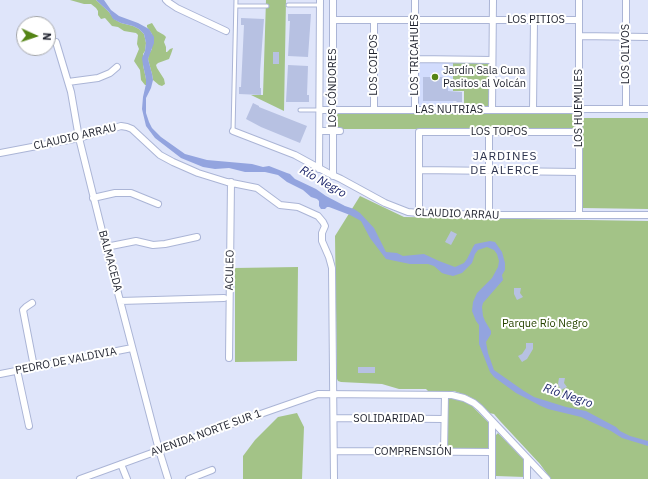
<!DOCTYPE html>
<html>
<head>
<meta charset="utf-8">
<style>
  body { margin:0 }
  #map { position:relative; width:648px; height:479px; overflow:hidden; background:#dfe5fa; font-family:"IBM Plex Sans",sans-serif }
  canvas { display:block }
  .north { position:absolute; left:16px; top:16px; width:40px; height:40px; box-sizing:border-box; background:#fff; border:1px solid #a5a7ab; border-radius:50%; rotate:93deg; font-size:11px; font-weight:700; line-height:16px; text-align:center; color:#1f222e }
  .north::after { content:''; display:block; margin:auto; width:14px; height:18px; background:#548415; clip-path:polygon(50% 0,100% 100%,50% 72%,0 100%) }
</style>
</head>
<body>
<div id="map">
<canvas width="648" height="479"></canvas>
<div class="north">N</div>
</div>
<script>
const ctx = document.querySelector('canvas').getContext('2d');
ctx.lineJoin = 'round';
function fillPath(path, color) { ctx.fillStyle = color; ctx.fill(path, 'evenodd'); }
const shape = rows => new Path2D(rows.map(r => 'M' + r).join(''));
function strokePath(path, color, width, dash) { ctx.strokeStyle = color; ctx.lineWidth = width; ctx.lineCap = dash ? 'butt' : 'round'; ctx.setLineDash(dash || []); ctx.stroke(path); }
function drawText(font, color, halo, rows, align = 'center') {
  ctx.font = font + ' "IBM Plex Sans",sans-serif'; ctx.lineWidth = 4; ctx.setLineDash([]); ctx.textBaseline = 'middle'; ctx.strokeStyle = halo; ctx.fillStyle = color; for (const [text, x, y, turn = 0] of rows) {
    ctx.save(); ctx.translate(x, y); ctx.rotate((+turn || 0) * Math.PI / 180); ctx.textAlign = isNaN(turn) ? turn : align; if (halo) ctx.strokeText(text, 0, 0); ctx.fillText(text, 0, 0); ctx.restore();
  }
}
fillPath(shape([
  [421,61,453,62,453,104,417,105,418,64]
]), '#d2dcfd');
fillPath(shape([
  [70,0,96,0,109,12,114,19,121,23,133,26,139,29,144,34,146,43,145,51,143,54,143,65,146,79,146,85,145,85,141,80,140,70,134,61,139,49,137,44,138,35,136,33,124,31,118,27,112,26,105,18,101,19,98,15,98,11,96,8,91,4,84,4],
  [266,0,286,0,284,111,251,95,263,95],
  [152,23,157,31,164,35,166,37,164,42,166,47,166,52,167,52,170,49,173,48,171,54,169,59,158,63,156,65,157,68,164,79,165,84,162,86,159,85,153,80,152,74,149,63,148,59,149,54,152,49,152,34,147,27,147,25],
  [453,62,489,62,489,104,488,106,487,107,464,106,464,91,453,91],
  [338,113,571,113,575,116,576,125,574,128,572,129,340,129,337,128,335,125,336,115],
  [582,118,648,118,648,209,582,208],
  [360,196,404,217,648,221,648,479,551,479,540,464,500,421,494,414,489,413,477,401,468,396,454,391,428,391,426,389,399,389,382,384,341,382,338,381,337,379,335,236],
  [298,267,297,361,235,362,235,268],
  [448,397,465,401,471,405,488,422,489,448,488,449,449,450,446,447,446,403],
  [297,413,304,427,302,479,243,479,243,456,255,440,278,417],
  [498,433,525,461,525,477,496,476,495,437,496,435]
]), '#a3c387');
fillPath(shape([
  [96,0,104,0,111,10,119,16,138,23,149,29,154,37,154,43,148,59,152,74,153,80,151,88,146,98,146,113,149,122,152,128,161,137,185,154,207,160,252,164,263,167,269,166,287,173,290,174,295,179,316,189,326,196,345,206,354,209,360,213,374,228,386,252,397,253,403,256,424,254,439,261,455,267,464,263,467,259,473,247,475,244,490,241,495,242,502,252,505,263,505,270,502,275,503,280,483,303,482,307,483,316,485,321,491,331,491,334,486,342,488,353,494,370,524,391,534,397,566,407,586,411,616,427,620,431,630,436,648,441,648,446,622,438,611,431,581,417,548,409,541,406,516,393,494,377,490,372,479,344,479,325,476,321,472,311,473,302,477,293,492,278,498,267,499,261,497,254,494,250,487,247,478,250,475,254,472,263,462,273,453,276,445,274,442,273,434,266,428,264,410,264,386,259,370,238,361,221,350,215,329,207,327,207,325,209,321,209,319,206,319,201,317,199,311,197,303,190,287,182,278,175,265,172,245,172,229,168,215,169,203,167,181,158,155,138,146,126,142,109,143,97,146,84,146,79,143,65,142,58,145,51,146,43,144,34,139,29,133,26,121,23,113,19,109,12]
]), '#93a4df');
fillPath(shape([
  [288,14,311,14,308,57,288,56,290,21,288,21],
  [241,18,264,19,260,72,260,88,261,88,261,95,239,94,239,87,241,87,244,25,241,25],
  [273,52,279,52,279,64,273,64],
  [288,65,308,66,307,95,309,95,309,102,286,102],
  [423,77,448,77,448,91,462,92,462,102,456,102,457,101,423,101],
  [253,103,259,106,259,107,307,126,300,143,261,127,246,119],
  [451,231,457,234,451,245,445,242],
  [514,288,521,288,520,293,523,297,517,300,514,294],
  [526,343,533,343,533,349,527,359,522,362,518,356,522,354,526,348],
  [358,367,375,367,375,373,358,373],
  [559,378,565,378,564,383,567,387,561,390,558,384]
]), '#b7c1e2');
const lane = shape([
  [288,5,320,5],
  [236,6,267,6],
  [300,110,320,110],
  [233,131,236,0]
]);
const street = shape([
  [166,0,168,2,177,8,226,31],
  [333,0,333,176],
  [333,20,579,20],
  [579,36,648,37],
  [56,42,71,92,79,138,106,247,159,450,168,479],
  [415,59,492,60],
  [68,82,98,78,110,73,117,67],
  [626,109,626,0],
  [320,110,571,110,586,109,648,109],
  [374,110,374,20],
  [415,110,415,0],
  [492,110,493,0],
  [533,110,534,20],
  [233,131,295,155,328,173,341,179,385,203,408,212,419,213,489,215,648,215],
  [320,131,340,131],
  [489,132,489,215],
  [0,153,79,138,121,126,127,127,132,129,160,155,173,162,198,173,227,182,257,188,280,205,298,207,318,216,323,222,325,226,322,233,322,241,329,257,332,268,334,479],
  [319,169,320,0],
  [419,170,579,172],
  [93,198,115,193,131,193,158,204],
  [419,213,419,132,579,132],
  [579,215,579,0],
  [106,247,136,241,153,245,165,244,197,237],
  [120,301,224,298],
  [32,303,26,307,23,310,34,367],
  [229,358,231,182],
  [17,370,29,426],
  [0,374,132,348],
  [334,418,444,419],
  [334,451,492,452],
  [444,452,445,395],
  [527,458,527,479],
  [121,464,127,479],
  [80,479,229,425,318,394,452,395,464,398,474,403,480,408,547,479],
  [189,479,212,470],
  [492,479,492,422]
]);
strokePath(lane, '#abb5d6', 5);
strokePath(street, '#abb5d6', 8);
strokePath(lane, '#fff', 3);
strokePath(street, '#fff', 6);
for (const [x, y, r, color] of [
  [435,77,4,"#548415"]
]) { const dot = new Path2D(); dot.arc(x, y, r, 0, 2 * Math.PI); ctx.fillStyle = color; ctx.fill(dot); strokePath(dot, '#fff', 1.5); }
drawText('11px', '#1f222e', '#fff', [
  ["LOS PITIOS",536,20],
  ["LOS OLIVOS",626,54,-90],
  ["LOS TRICAHUES",415,55,-90],
  ["LOS COIPOS",374,65,-90],
  ["LOS CÓNDORES",333,88,-90],
  ["LOS HUEMULES",579,108,-90],
  ["LAS NUTRIAS",449,110],
  ["LOS TOPOS",499,132],
  ["CLAUDIO ARRAU",75,137,-13],
  ["CLAUDIO ARRAU",457,214,2],
  ["BALMACEDA",110,261,75],
  ["ACULEO",230,270,-89],
  ["PEDRO DE VALDIVIA",66,361,-11],
  ["SOLIDARIDAD",389,419],
  ["AVENIDA NORTE SUR 1",206,433,-20],
  ["COMPRENSIÓN",413,452]
]);
drawText('11px', '#1f222e', '#fff', [
  ["Jardín Sala Cuna",443,71],
  ["Pasitos al Volcán",443,84]
], 'left');
drawText('11px', '#284401', '#fff', [
  ["Parque Río Negro",545,324]
]);
ctx.letterSpacing = '1px';
drawText('12px', '#2c334e', '#fff', [
  ["JARDINES",505,157],
  ["DE ALERCE",505,171]
]);
ctx.letterSpacing = '0px';
drawText('italic 12px', '#1d266b', '#fff', [
  ["Río Negro",323,182,30],
  ["Río Negro",568,396,19]
]);
</script>
</body>
</html>
